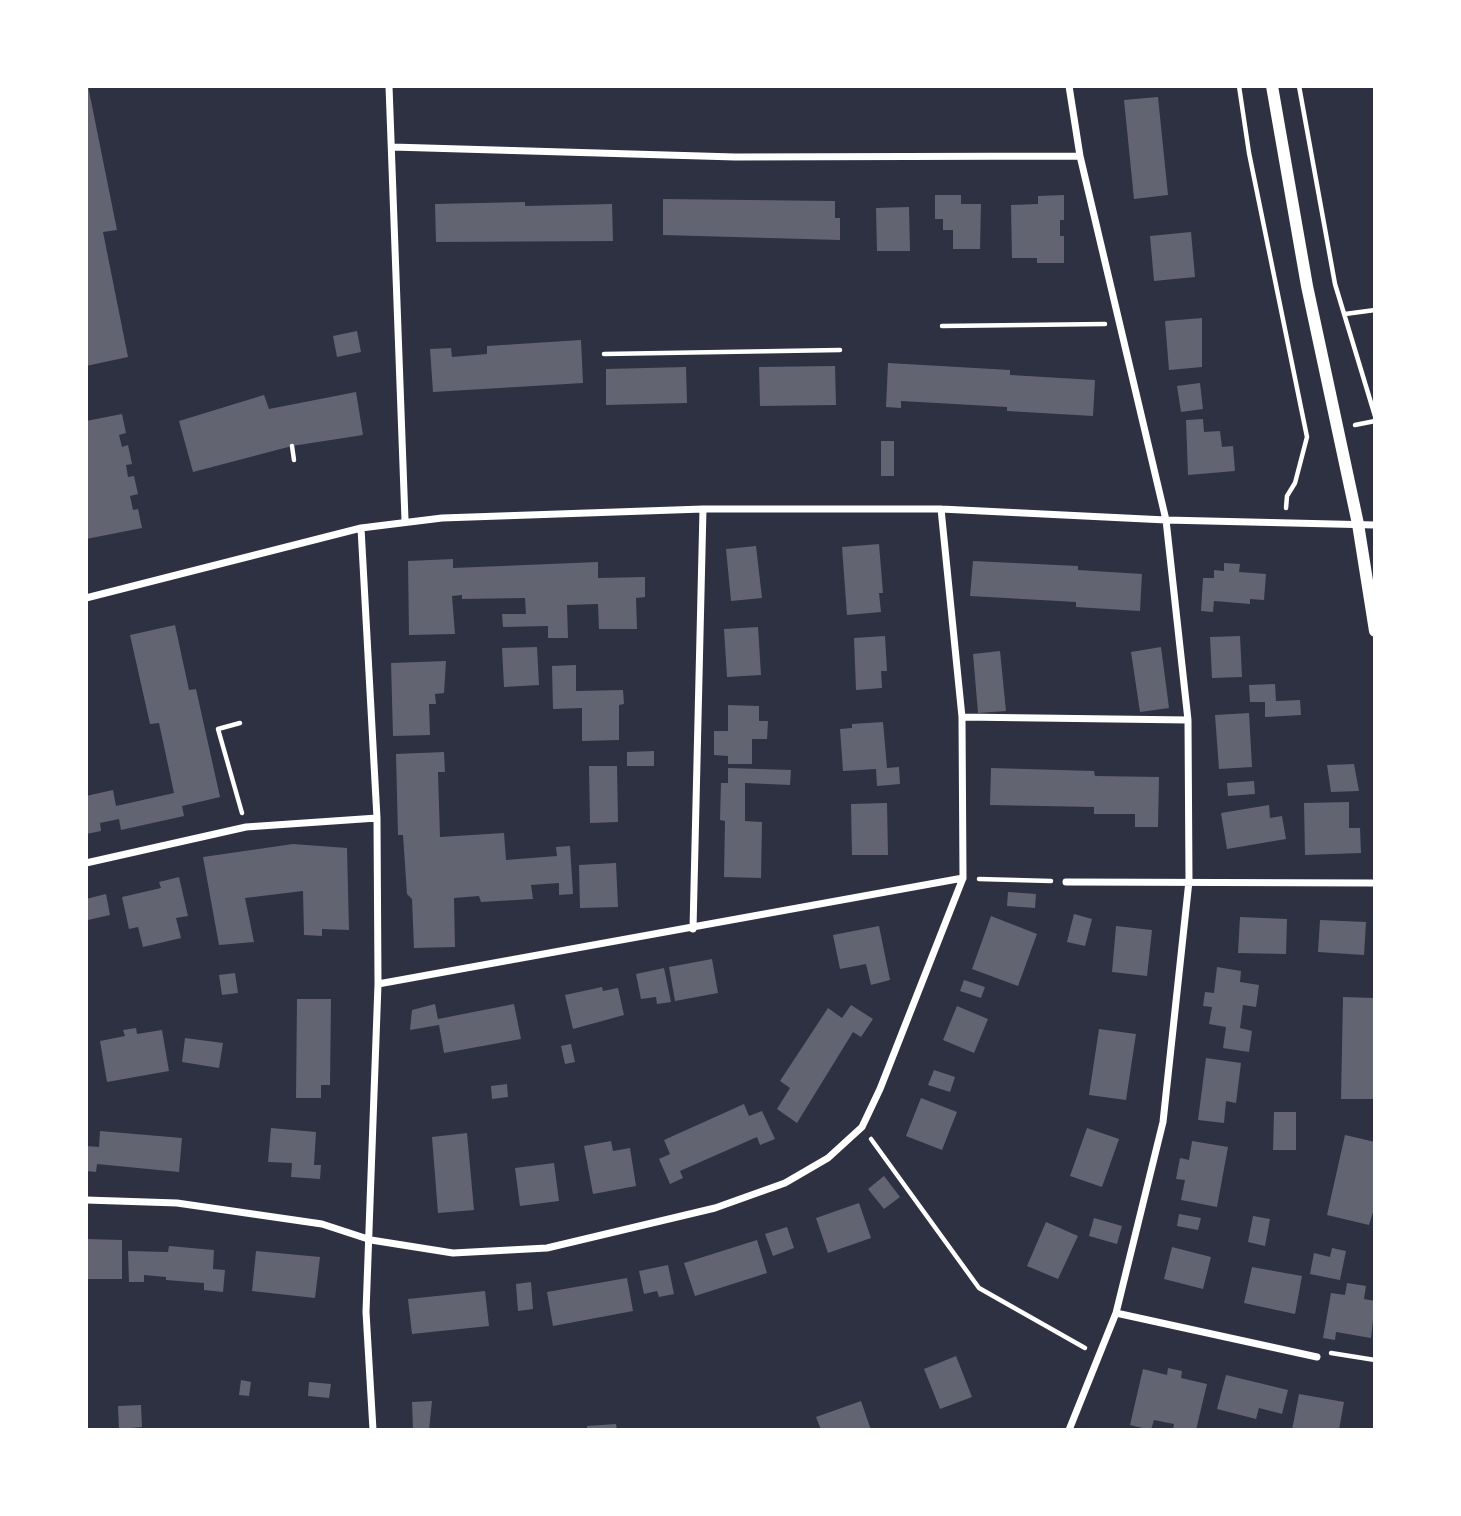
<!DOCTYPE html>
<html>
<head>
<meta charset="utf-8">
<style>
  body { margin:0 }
  #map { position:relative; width:1461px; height:1516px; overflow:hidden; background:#2d3142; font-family:"PT Sans Narrow",sans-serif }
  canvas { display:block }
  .frame { position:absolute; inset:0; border:88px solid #fff; pointer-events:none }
</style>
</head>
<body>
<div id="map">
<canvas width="1461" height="1516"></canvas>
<div class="frame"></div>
</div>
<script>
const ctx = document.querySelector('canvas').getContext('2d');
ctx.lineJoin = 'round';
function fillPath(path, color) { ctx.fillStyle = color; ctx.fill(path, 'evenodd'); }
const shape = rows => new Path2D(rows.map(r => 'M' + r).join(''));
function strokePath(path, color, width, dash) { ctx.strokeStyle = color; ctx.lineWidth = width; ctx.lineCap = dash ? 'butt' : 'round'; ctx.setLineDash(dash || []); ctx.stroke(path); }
fillPath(shape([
  [86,86,88,86,117,230,103,232,128,357,86,366],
  [1158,97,1168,195,1134,199,1124,100],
  [935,195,961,195,961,204,981,204,980,249,953,249,953,230,943,230,943,219,935,219],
  [1064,195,1064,220,1060,220,1060,236,1064,236,1064,263,1037,263,1037,258,1012,258,1011,205,1038,204,1038,196],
  [663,199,835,201,835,218,840,218,840,240,663,235],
  [525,202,525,206,612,204,613,241,436,242,435,204],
  [909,207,910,251,877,251,876,208],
  [1191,232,1195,277,1154,281,1150,236],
  [1202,318,1202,367,1169,370,1165,321],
  [357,331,361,352,337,357,333,336],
  [581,340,583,383,433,392,430,349,451,348,452,357,487,354,487,346],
  [888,363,1010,370,1010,375,1095,380,1093,416,1007,411,1007,407,901,401,901,408,886,407],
  [835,366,836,405,760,406,759,367],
  [686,367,687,403,606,405,606,369],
  [1200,383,1203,409,1181,412,1177,386],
  [356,392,363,435,292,446,193,472,179,421,264,395,269,409],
  [122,414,126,433,119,435,122,447,128,445,132,464,126,465,128,477,134,476,138,494,130,496,133,510,138,509,142,528,86,539,86,421],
  [1203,419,1204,432,1220,431,1222,447,1233,446,1235,471,1188,475,1186,420],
  [881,441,894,441,894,476,881,476],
  [879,544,883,593,879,593,881,612,847,615,842,547],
  [756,546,762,598,731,601,726,549],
  [453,559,453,568,598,562,598,578,645,577,645,597,636,598,637,629,599,629,598,604,567,605,568,638,548,638,548,626,503,627,502,614,526,614,525,598,462,599,462,595,452,596,455,634,409,635,408,561],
  [973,561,1078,566,1078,570,1142,574,1140,611,1076,607,1076,602,970,596],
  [1224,563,1240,564,1239,572,1266,574,1264,600,1250,599,1250,604,1214,601,1213,612,1201,611,1203,578,1214,578,1214,570,1224,571],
  [175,625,189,690,196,689,220,797,182,806,184,816,121,830,119,819,100,823,101,831,86,834,86,796,113,790,116,806,174,793,159,723,150,724,130,635],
  [758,627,761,675,727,677,724,629],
  [885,636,887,671,881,671,882,688,856,690,854,638],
  [1240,636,1242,677,1212,678,1210,637],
  [537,647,539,685,504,687,502,648],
  [1161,647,1169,708,1140,712,1131,652],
  [1000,651,1006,711,978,713,973,654],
  [446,661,444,693,435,694,436,704,429,704,430,735,393,736,391,663],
  [576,665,576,691,623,690,624,704,619,705,619,740,582,741,582,708,553,709,552,666],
  [1275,684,1276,701,1300,700,1301,715,1265,717,1265,702,1250,702,1249,685],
  [728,705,759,706,759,721,768,721,767,739,752,739,752,764,728,764,728,756,714,755,714,731,728,731],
  [1249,713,1252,767,1219,769,1215,715],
  [883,722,887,768,899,767,900,784,877,786,876,769,843,771,840,729,852,728,852,724],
  [654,751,654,766,627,766,627,752],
  [444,752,445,772,438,772,440,837,504,833,506,860,557,856,556,847,570,846,573,894,559,895,559,883,531,885,533,899,481,902,479,896,454,898,455,947,414,948,412,899,407,894,403,835,398,835,396,754],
  [1354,764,1359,791,1331,792,1327,765],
  [589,766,617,766,618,822,590,823],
  [728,768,791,770,790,785,745,783,745,821,762,822,761,878,724,877,725,821,720,820,721,783,728,783],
  [991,768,1094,771,1095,776,1159,777,1158,827,1135,827,1135,814,1094,814,1094,807,990,805],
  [1254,781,1255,794,1228,796,1227,783],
  [1349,802,1349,828,1360,828,1361,853,1305,855,1304,803],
  [887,803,888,855,852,855,851,804],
  [1269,805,1270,818,1282,816,1286,839,1227,849,1221,813],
  [293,844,347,848,349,930,322,929,322,936,304,935,303,891,245,898,254,942,219,945,203,857],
  [616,863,618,907,580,908,579,865],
  [179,877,188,916,176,918,181,938,143,947,138,927,129,929,122,897,161,888,159,882],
  [1008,892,1036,894,1035,908,1007,906],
  [106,894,110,915,88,920,86,899],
  [1074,914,1092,919,1085,946,1067,942],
  [991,916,1037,934,1018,986,972,969],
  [1240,917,1287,919,1286,954,1238,953],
  [1320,920,1366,922,1364,955,1318,952],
  [879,926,890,980,871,985,866,964,840,969,833,935],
  [1116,926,1152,930,1147,976,1112,972],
  [712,959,718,993,675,1001,669,967],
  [1217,967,1241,971,1240,982,1259,985,1256,1007,1243,1005,1240,1028,1252,1031,1249,1052,1223,1048,1226,1027,1209,1024,1212,1007,1203,1006,1205,992,1214,993],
  [664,968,671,1002,657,1004,656,997,641,999,636,974],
  [235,973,238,993,222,995,219,975],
  [964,980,985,987,981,998,960,991],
  [602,987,603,991,618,988,624,1015,573,1029,565,995],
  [1343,997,1375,998,1375,1099,1341,1099],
  [297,999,331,999,330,1085,321,1085,321,1098,296,1098],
  [435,1004,438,1019,514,1004,521,1039,444,1053,439,1025,410,1030,412,1010],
  [851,1005,873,1019,861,1037,853,1032,797,1123,777,1109,790,1088,780,1081,828,1008,842,1018],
  [957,1006,988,1019,974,1053,943,1040],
  [136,1028,137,1034,162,1030,169,1071,107,1082,100,1041,125,1036,123,1030],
  [1099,1029,1136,1034,1126,1100,1089,1095],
  [185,1038,223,1043,219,1068,182,1062],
  [571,1044,575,1062,565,1064,561,1046],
  [1206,1058,1241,1063,1236,1103,1226,1101,1224,1123,1198,1120],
  [934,1070,955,1077,950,1092,928,1085],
  [507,1084,508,1097,492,1099,491,1086],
  [921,1098,957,1112,942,1150,906,1136],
  [744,1104,749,1116,762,1111,775,1139,760,1145,757,1137,680,1171,683,1178,670,1184,659,1159,670,1154,664,1140],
  [1274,1112,1296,1112,1296,1150,1273,1150],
  [271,1128,316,1132,314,1165,321,1165,320,1179,291,1177,292,1163,268,1162],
  [1087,1128,1119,1139,1102,1187,1070,1176],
  [100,1131,182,1138,179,1172,97,1164,96,1172,86,1171,86,1146,99,1147],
  [467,1133,474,1210,438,1213,432,1137],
  [1345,1135,1375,1142,1375,1206,1369,1225,1327,1215],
  [611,1141,613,1151,630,1148,636,1186,593,1194,584,1146],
  [1192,1141,1228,1147,1217,1207,1181,1200,1185,1180,1176,1179,1180,1158,1189,1160],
  [554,1163,559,1201,520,1206,515,1168],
  [884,1176,900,1197,884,1209,868,1189],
  [859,1203,871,1238,828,1253,816,1218],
  [1179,1214,1201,1218,1198,1230,1177,1226],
  [1253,1216,1270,1219,1265,1246,1248,1242],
  [1094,1218,1122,1226,1117,1244,1089,1236],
  [1046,1222,1078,1236,1058,1279,1027,1266],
  [787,1227,794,1248,773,1256,765,1234],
  [86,1239,122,1240,122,1279,86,1279],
  [757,1240,767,1273,695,1296,684,1263],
  [169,1246,214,1250,213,1269,225,1270,223,1292,204,1290,204,1283,166,1280,166,1277,144,1275,144,1282,129,1282,128,1251,168,1252],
  [1172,1247,1211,1257,1203,1289,1164,1279],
  [1332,1248,1346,1251,1340,1280,1310,1274,1314,1253,1330,1257],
  [256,1251,320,1257,315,1298,252,1291],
  [668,1265,674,1294,659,1297,657,1291,644,1294,639,1271],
  [1252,1267,1302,1276,1295,1314,1244,1303],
  [627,1278,633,1311,553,1326,547,1292],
  [531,1282,533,1309,518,1311,516,1284],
  [1347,1283,1366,1286,1364,1299,1375,1301,1371,1338,1336,1332,1335,1340,1323,1338,1331,1293,1345,1295],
  [485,1291,489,1326,412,1334,408,1299],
  [956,1356,972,1397,940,1409,924,1369],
  [1168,1368,1182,1371,1181,1378,1207,1384,1196,1430,1173,1430,1174,1424,1154,1420,1151,1430,1130,1425,1143,1369,1167,1375],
  [1226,1375,1288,1390,1282,1414,1259,1408,1256,1419,1217,1409],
  [241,1380,251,1382,249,1396,239,1395],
  [309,1382,331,1384,329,1398,308,1396],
  [1299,1394,1344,1402,1339,1430,1292,1430],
  [432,1401,429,1430,413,1430,412,1402],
  [861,1401,871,1430,821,1430,816,1417],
  [141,1405,142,1427,119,1429,118,1406],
  [616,1424,617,1430,587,1430,587,1426]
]), '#626471');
strokePath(shape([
  [1239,86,1249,153,1307,437,1295,483,1287,496,1286,508],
  [1299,86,1335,284,1375,416],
  [1345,314,1375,310],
  [942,326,1105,324],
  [604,354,840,350],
  [1355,425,1375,421],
  [292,446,294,460],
  [240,723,218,729,242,813],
  [979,879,1051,881],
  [871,1139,979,1288,1085,1348],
  [1331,1353,1375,1360]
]), '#fff', 4.5);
strokePath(shape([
  [389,86,405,520],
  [1069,86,1080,156,1166,520,1188,720,1189,881,1163,1122,1116,1313,1069,1430],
  [392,147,735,157,1080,156],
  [361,528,377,818,378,984,366,1312,373,1430],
  [86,598,361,528,442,518,703,509,941,509,1166,520,1375,525],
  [962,717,1188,720],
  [86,863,246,827,377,818],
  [1066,882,1372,883],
  [693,929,703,509],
  [378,984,963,878],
  [86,1200,177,1203,322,1224,371,1240,453,1253,547,1248,715,1208,785,1183,828,1158,862,1127,880,1089,963,878,962,717,941,509],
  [1116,1313,1317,1357]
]), '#fff', 7);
strokePath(shape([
  [1272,86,1307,286,1358,524,1375,631]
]), '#fff', 12);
</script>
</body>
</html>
